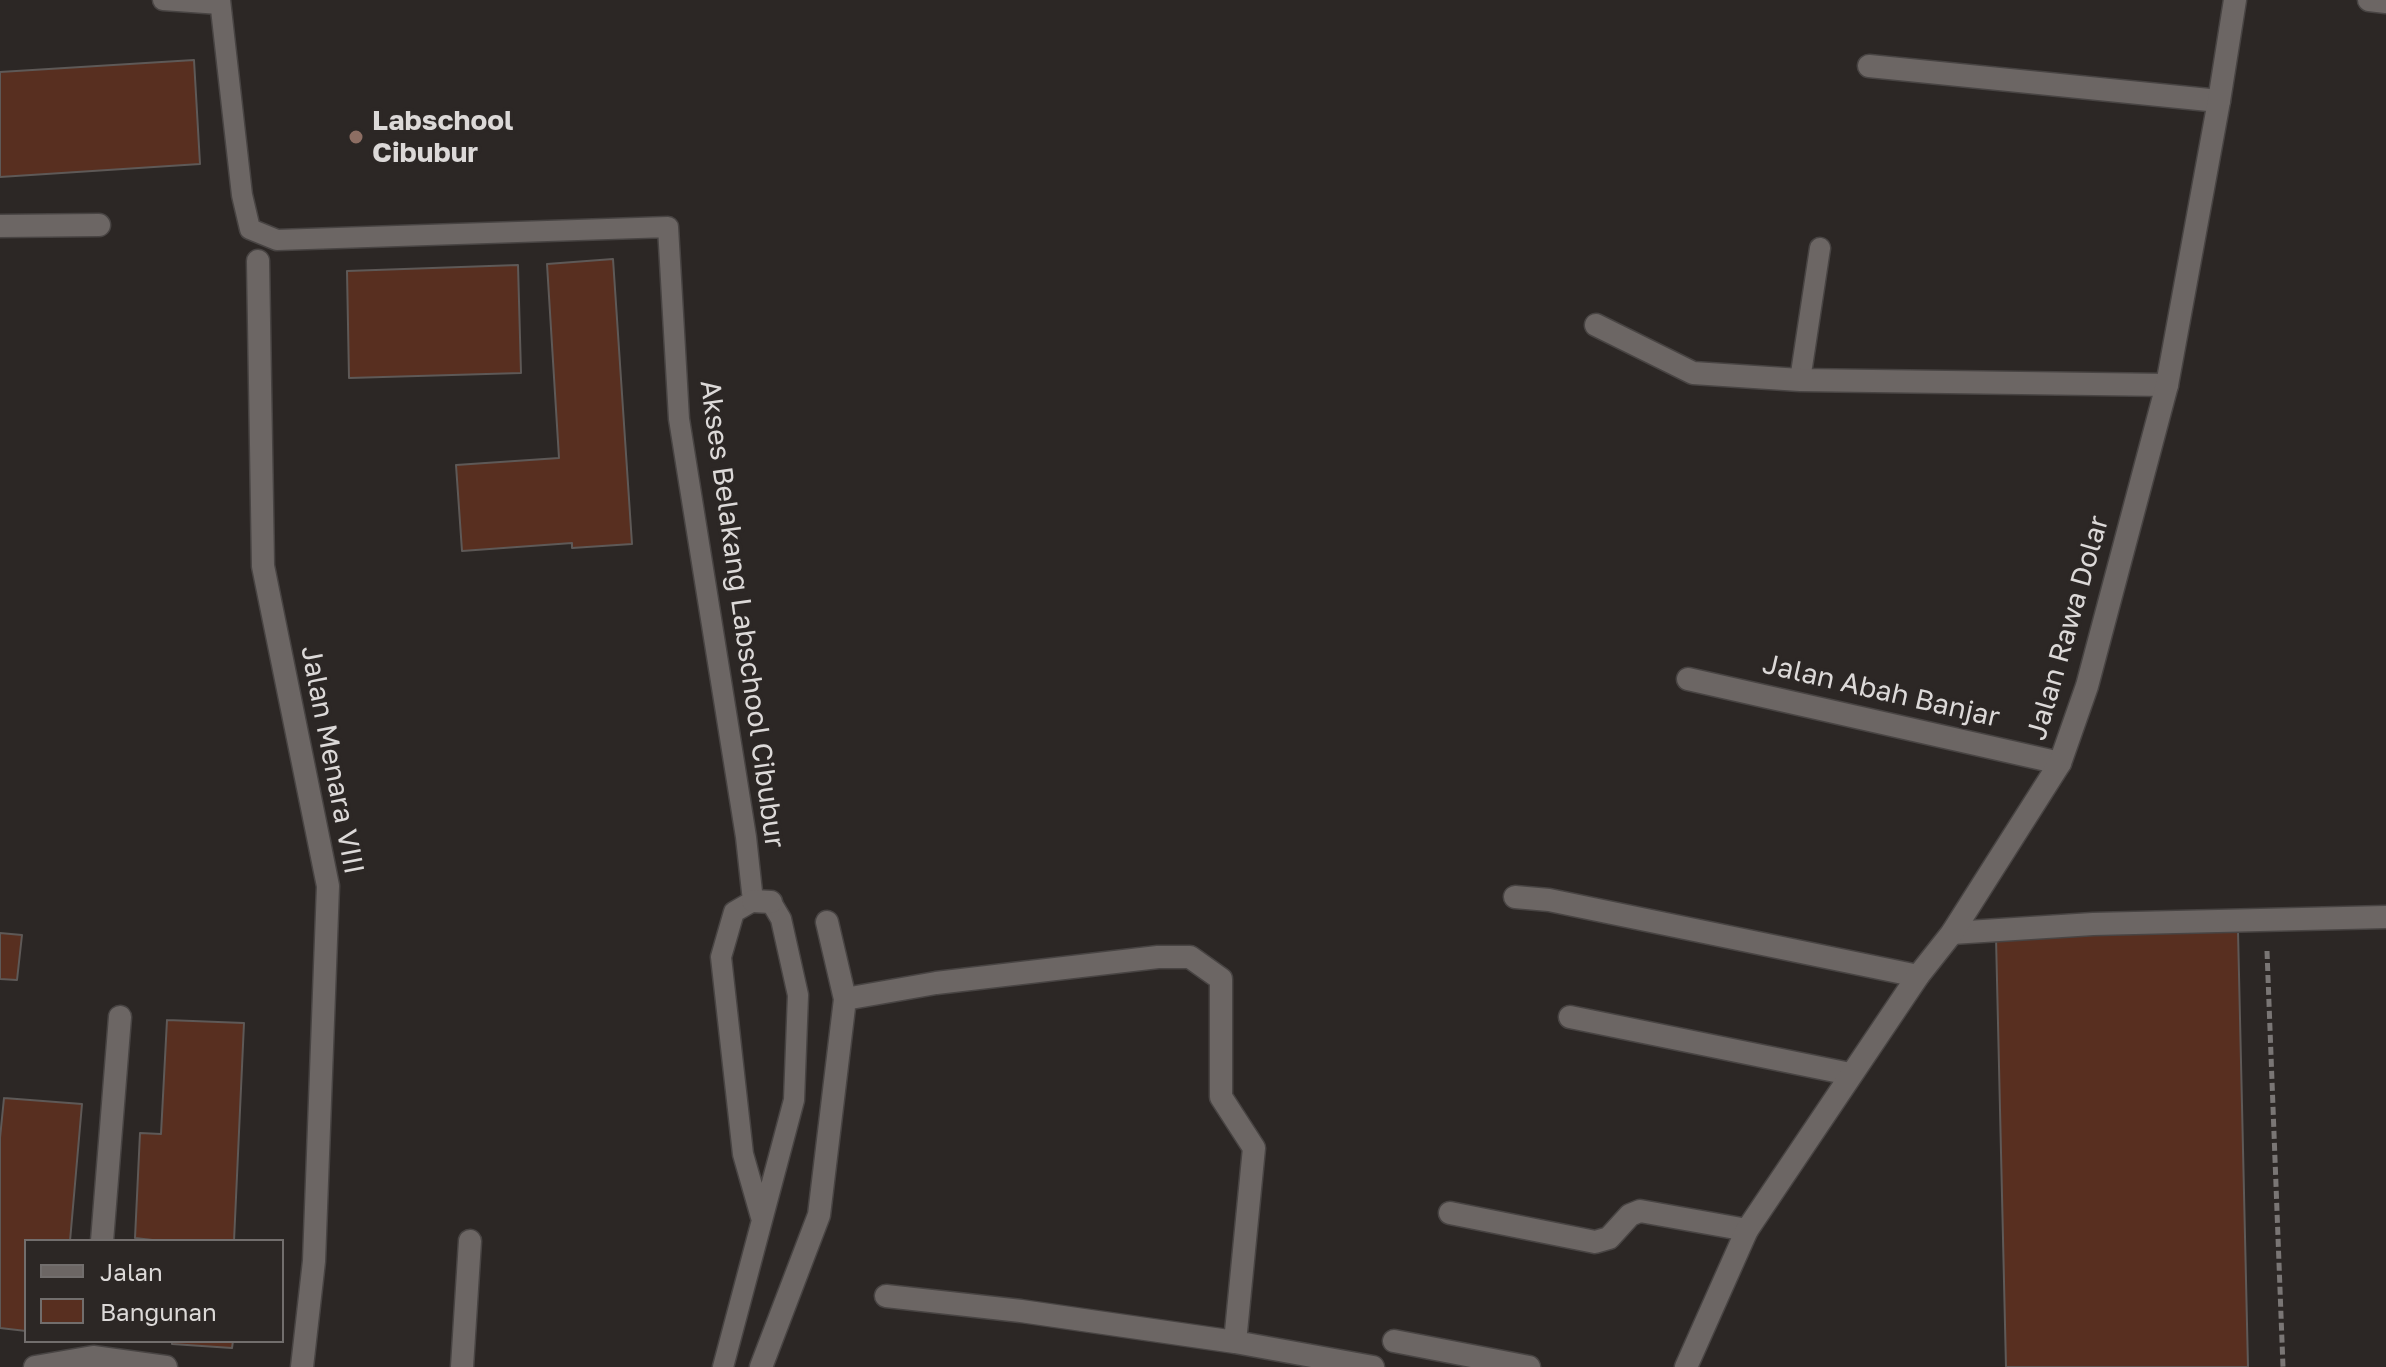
<!DOCTYPE html>
<html>
<head>
<meta charset="utf-8">
<style>
  body { margin:0 }
  #map { position:relative; width:2386px; height:1367px; overflow:hidden; background:#2c2725; font-family:"Golos Text",sans-serif }
  canvas { display:block }
  .legend { position:absolute; left:24px; top:1239px; width:260px; height:104px; box-sizing:border-box; background:#2c2725; border:2px solid #726e6d; margin:0; padding:10px 14px; list-style:none; font-size:24px; color:#dcd9d8 }
  .legend li { display:flex; align-items:center; gap:16px; height:40px }
  .legend b { width:40px; border:2px solid #726e6d }
</style>
</head>
<body>
<div id="map">
<canvas width="2386" height="1367"></canvas>
<ul class="legend">
<li><b style="height:10px;background:#6c6664"></b>Jalan</li>
<li><b style="height:22px;background:#582f20"></b>Bangunan</li>
</ul>
</div>
<script>
const ctx = document.querySelector('canvas').getContext('2d');
ctx.lineJoin = 'round';
function fillPath(path, color) { ctx.fillStyle = color; ctx.fill(path, 'evenodd'); }
const shape = rows => new Path2D(rows.map(r => 'M' + r).join(''));
function strokePath(path, color, width, dash) { ctx.strokeStyle = color; ctx.lineWidth = width; ctx.lineCap = dash ? 'butt' : 'round'; ctx.setLineDash(dash || []); ctx.stroke(path); }
function drawText(font, color, halo, rows, align = 'center') {
  ctx.font = font + ' "Golos Text",sans-serif'; ctx.lineWidth = 7; ctx.setLineDash([]); ctx.textBaseline = 'middle'; ctx.strokeStyle = halo; ctx.fillStyle = color; for (const [text, x, y, turn = 0] of rows) {
    ctx.save(); ctx.translate(x, y); ctx.rotate((+turn || 0) * Math.PI / 180); ctx.textAlign = isNaN(turn) ? turn : align; if (halo) ctx.strokeText(text, 0, 0); ctx.fillText(text, 0, 0); ctx.restore();
  }
}
const building = shape([
  [194,60,200,164,0,177,0,72,194,60],
  [613,259,632,544,572,548,572,543,462,551,456,465,559,458,547,264,613,259],
  [518,265,521,373,349,378,347,271,518,265],
  [2238,931,2248,1367,2006,1367,1996,937,2238,931],
  [0,933,22,935,17,980,0,979,0,933],
  [167,1020,244,1023,234,1241,161,1241,135,1238,140,1133,161,1134,167,1020],
  [4,1098,82,1104,70,1241,26,1241,26,1331,0,1328,0,1138,4,1098],
  [172,1341,233,1341,232,1348,172,1344,172,1341]
]);
fillPath(building, '#582f20');
strokePath(building, '#5e5957', 2);
const service = shape([
  [163,0,220,4],
  [220,0,242,195,250,229,277,240,668,227,679,419,746,837,753,901,734,912,721,957,743,1154,761,1217],
  [1800,380,1820,248],
  [723,1367,794,1100,798,995,781,919,771,902]
]);
const minor = shape([
  [2369,0,2386,2],
  [1869,66,2219,101],
  [0,226,99,225],
  [258,261,263,566,328,886,314,1261,302,1367],
  [1596,325,1693,373,1800,380,2167,385],
  [1688,679,2060,763],
  [1515,897,1549,900,1918,976],
  [753,901,771,902],
  [1952,933,2093,924,2386,917],
  [845,999,936,983,1158,957,1190,957,1221,979,1221,1097,1254,1148,1235,1342],
  [1570,1017,1850,1074],
  [1450,1213,1595,1242,1609,1238,1630,1215,1640,1211,1747,1230],
  [102,1241,120,1017],
  [886,1296,1021,1311,1235,1342,1373,1367],
  [1394,1341,1529,1367],
  [35,1367,93,1357,166,1367],
  [462,1367,470,1241],
  [761,1367,819,1215,845,999,827,922]
]);
const tertiary = shape([
  [1686,1367,1747,1230,1918,976,1952,933,2060,763,2087,686,2167,385,2219,101,2235,0]
]);
strokePath(service, '#484443', 23);
strokePath(minor, '#484443', 25);
strokePath(tertiary, '#484443', 25);
strokePath(shape([
  [2267,951,2283,1367]
]), '#7a7675', 5, [8, 4]);
strokePath(service, '#6c6664', 20);
strokePath(minor, '#6c6664', 22);
strokePath(tertiary, '#6c6664', 22);
for (const [x, y, r, color] of [
  [356,137,8,"#8d6e63"]
]) { const dot = new Path2D(); dot.arc(x, y, r, 0, 2 * Math.PI); ctx.fillStyle = color; ctx.fill(dot); strokePath(dot, '#2c2725', 3); }
drawText('bold 28px', '#dcd9d8', '#2c2725', [
  ["Labschool",372,121],
  ["Cibubur",372,153]
], 'left');
drawText('28px', '#dcd9d8', '#2c2725', [
  ["Akses Belakang Labschool Cibubur",742,614,82],
  ["Jalan Rawa Dolar",2068,628,-74],
  ["Jalan Abah Banjar",1881,691,13],
  ["Jalan Menara VIII",332,760,79]
]);
</script>
</body>
</html>
